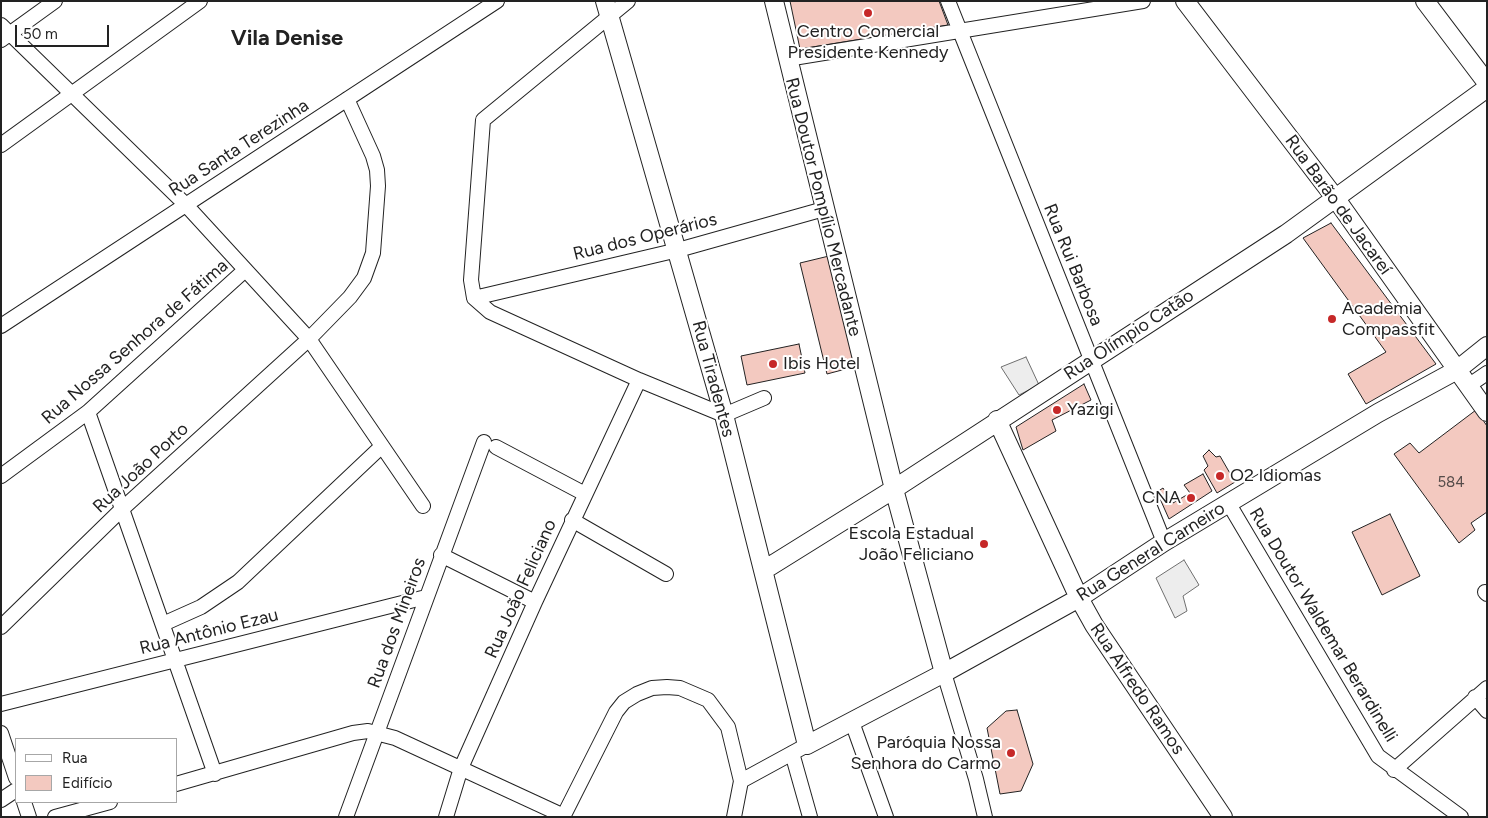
<!DOCTYPE html>
<html>
<head>
<meta charset="utf-8">
<style>
  body { margin:0 }
  #map { position:relative; width:1488px; height:818px; overflow:hidden; background:#fff; font-family:Figtree,sans-serif }
  canvas { display:block }
  .frame { position:absolute; inset:0; border:2px solid #222; pointer-events:none }
  .legend { position:absolute; left:15px; top:738px; width:162px; height:65px; box-sizing:border-box; background:#fff; border:1px solid #a7a7a7; margin:0; padding:6px 9px; list-style:none; font-size:15px; color:#222 }
  .legend li { display:flex; align-items:center; gap:10px; height:25px }
  .legend b { width:25px; border:1px solid #a7a7a7 }
  .scale { position:absolute; left:15px; top:25px; width:94px; height:22px; box-sizing:border-box; border:2px solid #222; border-top:0; padding-left:6px; font-size:15px; line-height:18px; white-space:nowrap; color:#222; -webkit-text-stroke:4px #fff; paint-order:stroke }
</style>
</head>
<body>
<div id="map">
<canvas width="1488" height="818"></canvas>
<div class="frame"></div>
<ul class="legend">
<li><b style="height:6px;background:#fff"></b>Rua</li>
<li><b style="height:14px;background:#f3c9c0"></b>Edifício</li>
</ul>
<div class="scale">50 m</div>
</div>
<script>
const ctx = document.querySelector('canvas').getContext('2d');
ctx.lineJoin = 'round';
function fillPath(path, color) { ctx.fillStyle = color; ctx.fill(path, 'evenodd'); }
const shape = rows => new Path2D(rows.map(r => 'M' + r).join(''));
function strokePath(path, color, width, dash) { ctx.strokeStyle = color; ctx.lineWidth = width; ctx.lineCap = dash ? 'butt' : 'round'; ctx.setLineDash(dash || []); ctx.stroke(path); }
function drawText(font, color, halo, rows, align = 'center') {
  ctx.font = font + ' Figtree,sans-serif'; ctx.lineWidth = 4; ctx.setLineDash([]); ctx.textBaseline = 'middle'; ctx.strokeStyle = halo; ctx.fillStyle = color; for (const [text, x, y, turn = 0] of rows) {
    ctx.save(); ctx.translate(x, y); ctx.rotate((+turn || 0) * Math.PI / 180); ctx.textAlign = isNaN(turn) ? turn : align; if (halo) ctx.strokeText(text, 0, 0); ctx.fillText(text, 0, 0); ctx.restore();
  }
}
const parking = shape([
  [1026,357,1039,385,1019,395,1001,367,1026,357],
  [1184,560,1199,585,1183,596,1187,611,1175,618,1156,578,1184,560]
]);
fillPath(parking, '#ededed');
strokePath(parking, '#6f6f6f', 1);
const building = shape([
  [790,1,939,1,948,25,800,49,790,1],
  [1331,223,1436,364,1366,404,1348,374,1386,352,1303,238,1331,223],
  [829,256,857,366,827,374,800,263,829,256],
  [799,344,805,373,747,385,741,356,799,344],
  [1084,384,1091,400,1052,420,1056,431,1023,450,1016,427,1084,384],
  [1476,410,1487,426,1487,512,1471,523,1475,530,1459,543,1394,454,1410,443,1419,453,1476,410],
  [1209,450,1216,457,1220,456,1235,482,1217,493,1204,470,1208,466,1203,456,1209,450],
  [1203,474,1212,491,1169,519,1157,492,1163,488,1173,503,1190,493,1184,485,1203,474],
  [1390,514,1420,576,1382,595,1352,532,1390,514],
  [1017,710,1033,764,1021,791,1000,794,987,728,1006,711,1017,710]
]);
fillPath(building, '#f3c9c0');
strokePath(building, '#222', 1);
const minor = shape([
  [628,1,483,120,471,280,474,298,490,312,639,380,724,415,764,398],
  [948,1,1164,542],
  [1,25,186,205,309,339,423,506],
  [1,40,55,1],
  [787,59,1143,1],
  [1,145,200,1],
  [474,298,678,250,824,209],
  [1,326,497,1],
  [1468,386,1487,373],
  [88,412,215,774],
  [496,447,585,494],
  [1,476,88,412,244,271],
  [1229,504,1378,756,1461,817],
  [572,520,666,574],
  [441,555,535,602],
  [1485,592,1487,594],
  [163,624,201,607,238,582,382,446],
  [1,627,121,510,309,339,350,297,364,278,373,253,378,186,377,170,373,156,347,99],
  [944,673,976,779,985,817],
  [1475,697,1487,711],
  [1,704,426,597],
  [852,722,886,817],
  [1,733,16,778],
  [792,753,810,817],
  [1394,770,1487,688],
  [741,781,807,745],
  [176,784,353,733,368,731,395,738,564,816],
  [1,800,16,790],
  [24,802,29,817],
  [55,817,110,802],
  [346,817,484,442],
  [446,817,461,768,535,602,639,380],
  [563,817,616,712,624,702,637,694,652,688,667,687,680,688,708,700,728,727,741,781,734,817]
]);
const major = shape([
  [605,1,724,415,807,745,944,673,1079,598,1164,542,1378,413,1457,370,1487,346],
  [774,1,894,489,944,673],
  [1185,1,1336,199,1487,412],
  [1425,1,1487,83],
  [997,420,1079,598,1094,625,1223,817],
  [764,570,894,489,1286,234,1487,88]
]);
strokePath(minor, '#222', 16);
strokePath(major, '#222', 20);
strokePath(minor, '#fff', 14);
strokePath(major, '#fff', 18);
for (const [x, y, r, color] of [
  [868,13,5,"#c62828"],
  [1332,319,5,"#c62828"],
  [773,364,5,"#c62828"],
  [1057,410,5,"#c62828"],
  [1220,476,5,"#c62828"],
  [1191,498,5,"#c62828"],
  [984,544,5,"#c62828"],
  [1011,753,5,"#c62828"]
]) { const dot = new Path2D(); dot.arc(x, y, r, 0, 2 * Math.PI); ctx.fillStyle = color; ctx.fill(dot); strokePath(dot, '#fff', 2); }
drawText('15px', '#564c4a', null, [
  ["584",1451,483]
]);
drawText('18px', '#222', '#fff', [
  ["Centro Comercial",868,32,"center"],
  ["Presidente Kennedy",868,53,"center"],
  ["Academia",1342,309],
  ["Compassfit",1342,330],
  ["Ibis Hotel",783,364],
  ["Yazigi",1067,410],
  ["O2 Idiomas",1230,476],
  ["CNA",1181,498,"right"],
  ["Escola Estadual",974,534,"right"],
  ["João Feliciano",974,555,"right"],
  ["Paróquia Nossa",1001,743,"right"],
  ["Senhora do Carmo",1001,764,"right"]
], 'left');
drawText('18px', '#222', '#fff', [
  ["Rua Santa Terezinha",239,148,-33],
  ["Rua Barão de Jacareí",1338,205,54],
  ["Rua Doutor Pompílio Mercadante",823,207,76],
  ["Rua dos Operários",645,237,-14],
  ["Rua Rui Barbosa",1073,265,68],
  ["Rua Olímpio Catão",1129,335,-33],
  ["Rua Nossa Senhora de Fátima",135,342,-41],
  ["Rua Tiradentes",713,379,75],
  ["Rua João Porto",141,468,-43],
  ["Rua General Carneiro",1151,552,-32],
  ["Rua João Feliciano",521,589,-66],
  ["Rua dos Mineiros",397,623,-70],
  ["Rua Doutor Waldemar Berardinelli",1323,625,59],
  ["Rua Antônio Ezau",209,632,-14],
  ["Rua Alfredo Ramos",1137,689,56]
]);
drawText('bold 22px', '#222', '#fff', [
  ["Vila Denise",287,39]
]);
</script>
</body>
</html>
